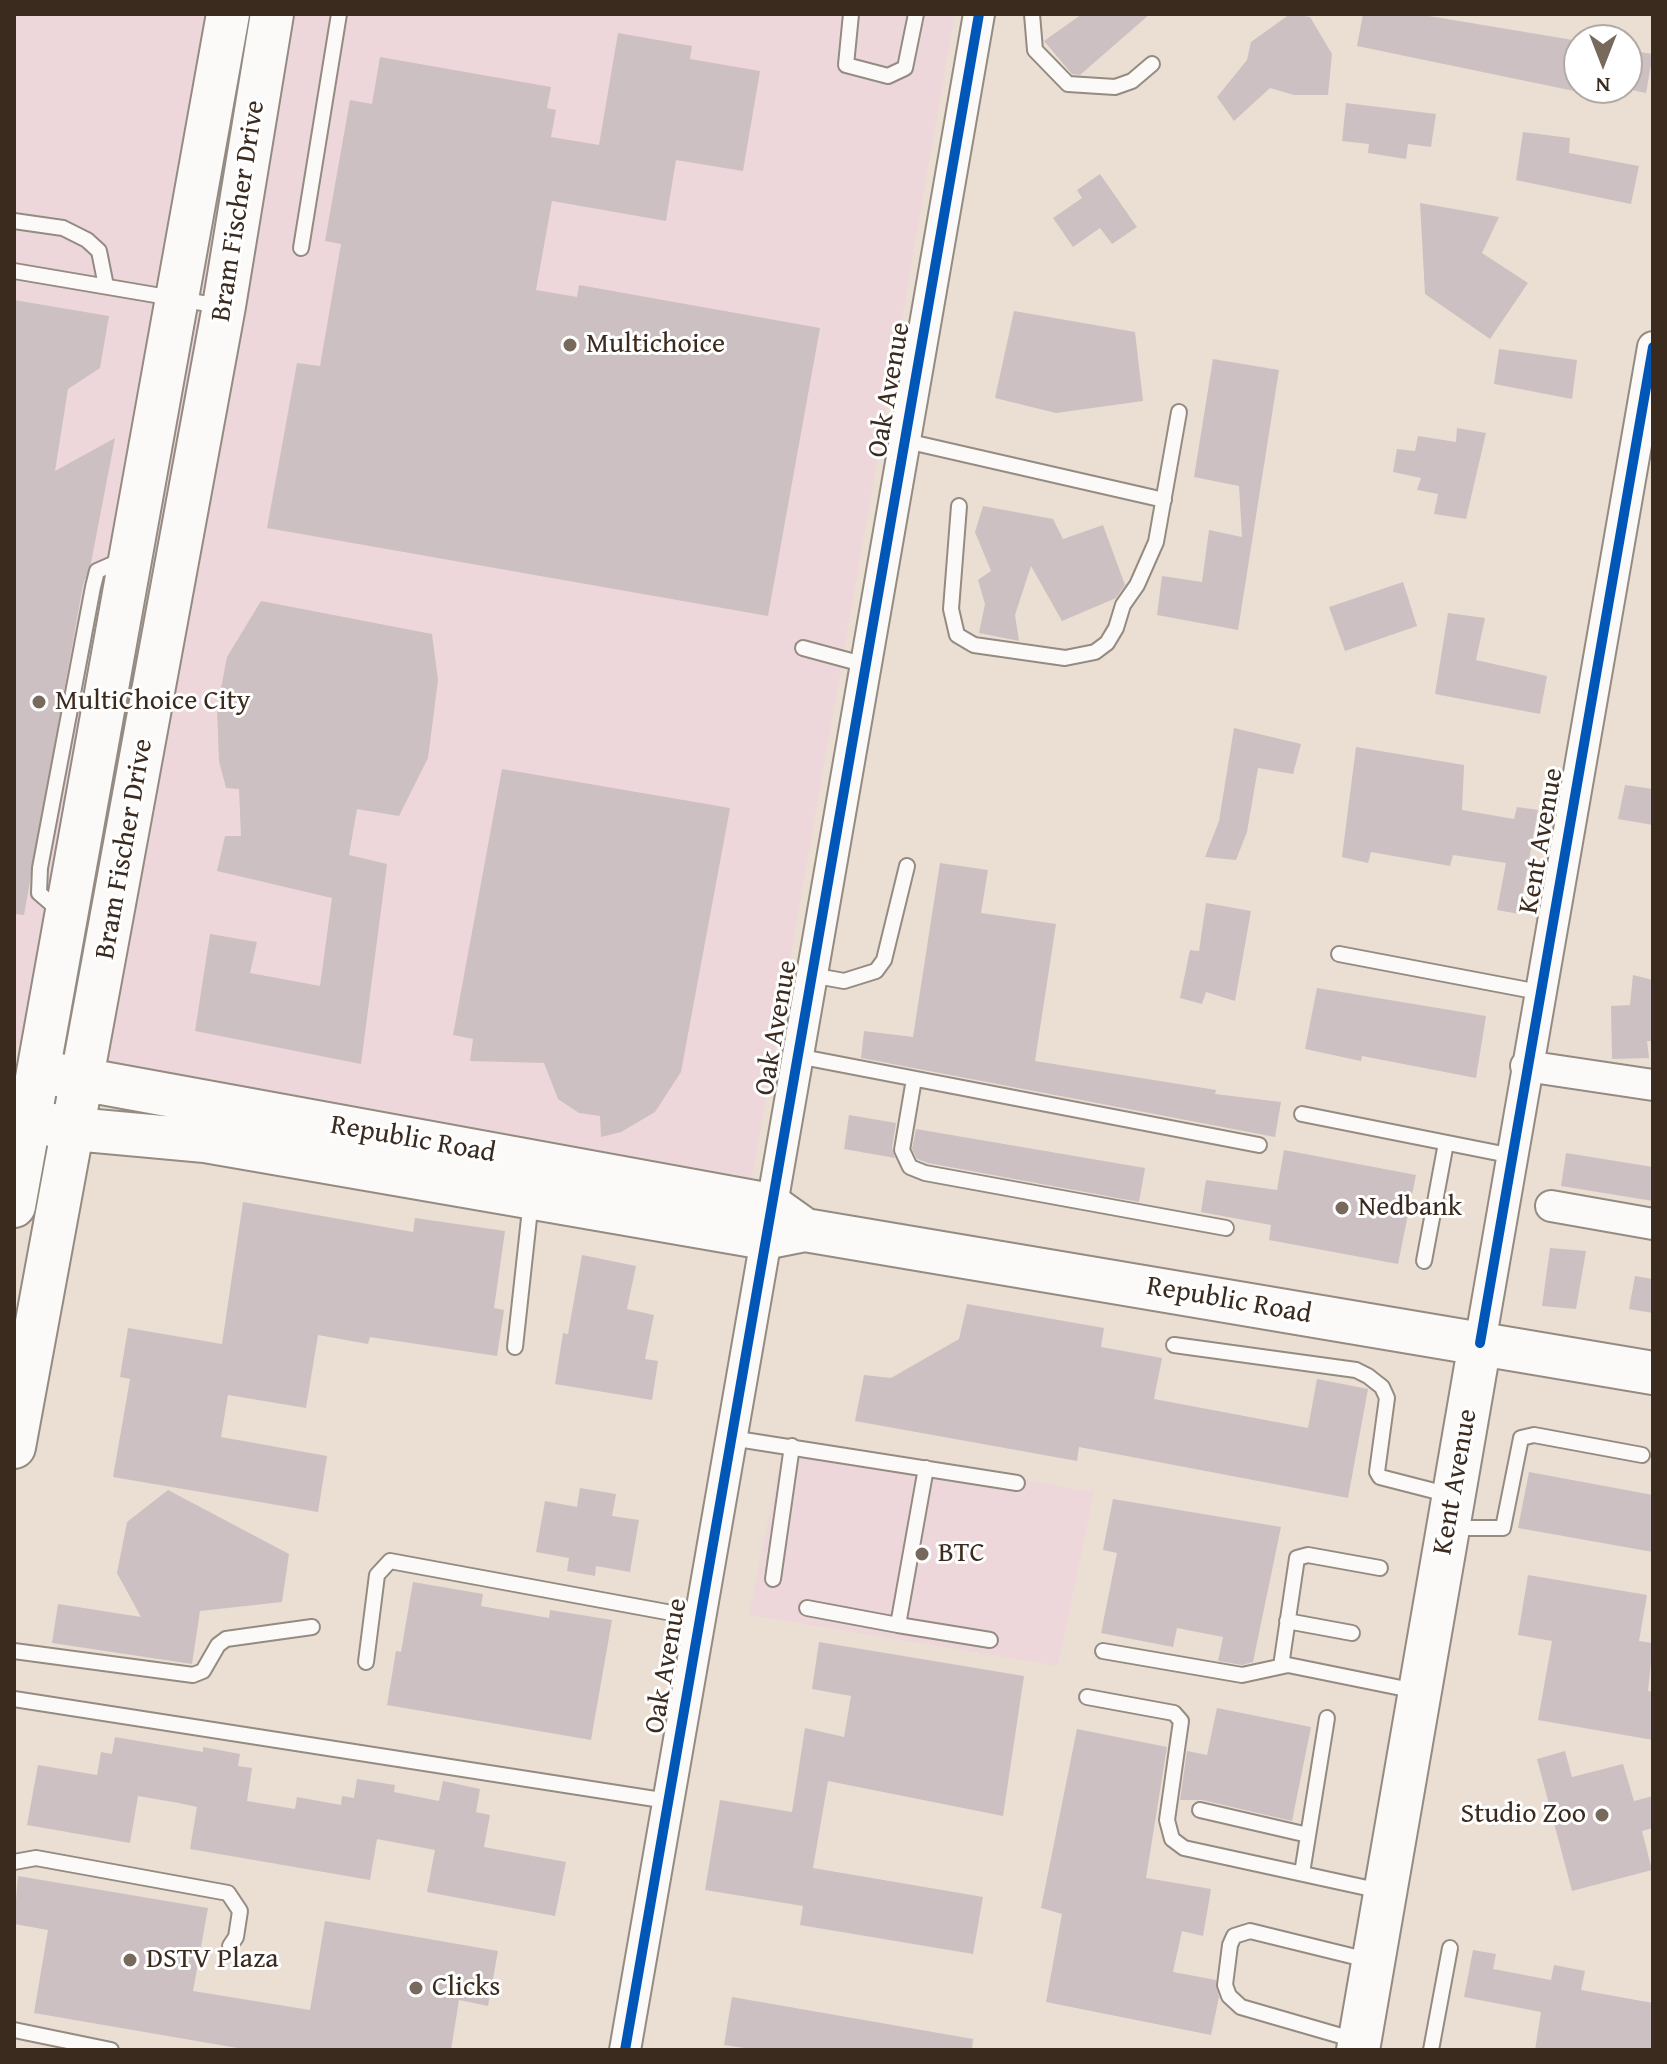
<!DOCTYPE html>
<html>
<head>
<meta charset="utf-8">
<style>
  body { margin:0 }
  #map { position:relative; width:1667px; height:2064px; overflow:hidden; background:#eadfd2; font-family:"Gentium Book Plus",serif }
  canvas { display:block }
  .frame { position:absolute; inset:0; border:16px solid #3b2a1e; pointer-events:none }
  .north { position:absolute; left:1563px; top:24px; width:80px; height:80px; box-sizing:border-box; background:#fff; border:2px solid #b1aaa5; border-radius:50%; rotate:180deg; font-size:22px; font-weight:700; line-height:32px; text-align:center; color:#3b2a1e }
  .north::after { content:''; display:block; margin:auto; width:28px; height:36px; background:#78695d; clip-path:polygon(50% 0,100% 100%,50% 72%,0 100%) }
</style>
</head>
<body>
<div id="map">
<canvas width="1667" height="2064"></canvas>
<div class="frame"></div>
<div class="north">N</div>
</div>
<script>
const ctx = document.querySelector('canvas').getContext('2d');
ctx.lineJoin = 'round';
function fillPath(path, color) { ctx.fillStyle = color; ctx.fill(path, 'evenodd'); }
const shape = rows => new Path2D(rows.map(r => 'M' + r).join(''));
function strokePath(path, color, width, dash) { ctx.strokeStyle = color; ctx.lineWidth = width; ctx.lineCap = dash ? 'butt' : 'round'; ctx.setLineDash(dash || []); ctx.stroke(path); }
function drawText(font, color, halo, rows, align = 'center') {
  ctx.font = font + ' "Gentium Book Plus",serif'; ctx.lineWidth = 6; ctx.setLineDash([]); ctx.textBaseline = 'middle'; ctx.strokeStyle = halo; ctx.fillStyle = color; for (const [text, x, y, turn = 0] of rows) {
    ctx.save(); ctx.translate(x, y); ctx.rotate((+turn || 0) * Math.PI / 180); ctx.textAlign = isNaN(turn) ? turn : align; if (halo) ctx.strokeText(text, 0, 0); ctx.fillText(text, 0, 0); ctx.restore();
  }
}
fillPath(shape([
  [14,14,955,14,752,1178,14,1044],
  [785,1437,1094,1492,1058,1666,749,1615]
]), '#eed7db');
fillPath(shape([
  [1082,14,1150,14,1080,75,1072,74,1044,41],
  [1290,14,1310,17,1332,54,1328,95,1294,95,1270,88,1234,121,1217,97,1247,60,1251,42],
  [1363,14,1417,14,1579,41,1579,92,1357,46],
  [618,33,692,46,690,59,760,71,743,171,676,160,666,221,552,201,536,290,577,297,579,285,820,328,768,616,267,528,297,363,320,366,341,244,325,241,350,100,372,104,380,57,551,87,547,108,556,110,551,137,599,145],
  [1627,50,1653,54,1646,93,1627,89],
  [1346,103,1436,114,1431,147,1408,144,1406,159,1368,153,1369,144,1342,141],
  [1523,132,1570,138,1569,153,1639,166,1631,204,1516,180],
  [1100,174,1137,227,1112,244,1100,228,1073,247,1053,218,1082,198,1077,190],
  [1420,203,1499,217,1482,253,1528,283,1490,339,1425,294],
  [14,300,109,316,100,368,68,389,55,471,115,438,91,563,83,585,24,915,14,914],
  [1014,311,1135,332,1143,401,1056,413,995,398],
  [1499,349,1577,360,1572,399,1494,384],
  [1213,359,1279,370,1238,630,1157,615,1162,576,1202,582,1209,530,1242,537,1239,486,1194,477],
  [1457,428,1486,433,1466,519,1434,514,1438,494,1417,490,1421,478,1393,472,1397,449,1415,451,1418,436,1456,442],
  [983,506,1053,519,1063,539,1103,525,1125,585,1116,598,1062,621,1031,566,1015,615,1019,641,979,633,985,604,978,580,991,571,975,532],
  [1403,582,1417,626,1345,651,1329,607],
  [261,601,432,634,438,680,428,758,399,816,357,809,349,855,387,864,361,1064,195,1031,210,934,257,942,250,973,320,986,332,898,217,871,225,836,241,836,239,789,226,788,219,761,217,709,227,657],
  [1448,613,1485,618,1476,660,1547,676,1540,714,1435,694],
  [1234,728,1301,744,1293,774,1258,768,1247,832,1236,860,1205,857,1219,821],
  [1356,747,1464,765,1462,810,1514,819,1517,807,1538,810,1519,914,1497,910,1506,863,1453,855,1450,866,1371,852,1368,863,1342,857],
  [502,769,730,808,681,1072,655,1112,621,1132,601,1137,600,1116,579,1113,558,1099,544,1063,470,1061,473,1039,453,1035],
  [1625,785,1653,789,1653,825,1618,819],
  [940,863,988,870,981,913,1056,924,1035,1061,1216,1090,1215,1094,1281,1102,1275,1137,861,1058,864,1031,913,1037],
  [1206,903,1251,911,1235,1001,1206,992,1202,1004,1180,998,1190,950,1199,951],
  [1633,975,1653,980,1653,1041,1647,1041,1649,1058,1612,1059,1611,1006,1630,1005],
  [1317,988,1486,1016,1476,1078,1362,1056,1361,1061,1305,1049],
  [849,1115,896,1123,892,1148,895,1158,844,1149],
  [916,1129,1145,1168,1139,1202,928,1163,917,1159,912,1149],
  [1284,1150,1416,1175,1398,1264,1269,1240,1271,1225,1201,1212,1206,1180,1277,1190],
  [1566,1153,1653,1167,1653,1201,1561,1186],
  [243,1202,413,1232,415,1218,505,1231,494,1308,504,1310,497,1356,370,1337,368,1344,318,1335,306,1408,228,1395,221,1437,327,1456,318,1512,113,1477,130,1379,120,1377,128,1328,222,1344],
  [1550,1248,1586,1251,1576,1309,1542,1306],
  [582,1255,636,1266,627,1309,654,1315,645,1359,658,1361,652,1400,555,1384,563,1333,568,1334],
  [1635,1276,1653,1279,1653,1313,1629,1309],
  [967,1304,1104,1328,1101,1347,1162,1358,1154,1399,1308,1428,1317,1379,1368,1389,1348,1498,1079,1447,1077,1461,855,1421,864,1375,891,1378,959,1339],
  [1529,1472,1653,1495,1653,1552,1518,1528],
  [580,1488,616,1494,612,1516,639,1520,630,1572,596,1566,595,1576,567,1571,569,1558,536,1552,545,1501,577,1507],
  [168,1490,289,1554,282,1602,200,1611,192,1664,52,1643,58,1604,141,1617,117,1573,127,1522],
  [1113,1499,1281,1527,1253,1662,1242,1665,1218,1661,1223,1637,1177,1628,1173,1647,1101,1633,1117,1553,1103,1550],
  [1528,1575,1647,1595,1639,1641,1653,1643,1648,1691,1653,1692,1653,1740,1538,1720,1552,1641,1518,1635],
  [413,1582,483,1594,481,1606,549,1618,550,1610,612,1620,591,1740,387,1705,396,1651,401,1652],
  [819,1642,1024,1676,1003,1816,828,1781,813,1868,983,1897,973,1954,800,1925,803,1906,705,1890,720,1800,792,1812,805,1728,844,1737,851,1696,812,1689],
  [1217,1708,1311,1727,1292,1821,1202,1800,1180,1800,1187,1751,1207,1755],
  [1077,1729,1167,1747,1146,1878,1211,1889,1203,1936,1182,1931,1173,1972,1216,1980,1219,1997,1211,2035,1046,2002,1062,1914,1041,1908],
  [115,1737,203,1752,203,1747,240,1754,238,1766,252,1768,247,1801,295,1809,297,1797,341,1805,342,1796,354,1798,357,1779,395,1785,394,1792,439,1801,443,1781,480,1789,476,1812,490,1815,484,1847,566,1862,555,1916,427,1892,435,1850,377,1839,370,1880,190,1849,197,1807,179,1803,138,1796,130,1843,27,1825,38,1765,97,1775,101,1752,112,1754],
  [1565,1751,1572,1777,1623,1764,1634,1801,1653,1796,1653,1828,1642,1831,1652,1870,1572,1891,1537,1759],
  [18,1876,208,1908,193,1991,310,2010,325,1921,498,1951,488,2006,459,2000,451,2050,249,2050,34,2013,48,1930,14,1924],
  [1473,1950,1496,1954,1493,1969,1551,1980,1554,1965,1585,1971,1581,1990,1653,2003,1653,2050,1535,2050,1541,2012,1464,1997],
  [732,1997,973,2039,972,2050,758,2050,724,2045]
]), '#cdc0c2');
const service = shape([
  [851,14,846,65,888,76,905,68,916,14],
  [1032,14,1035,50,1068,84,1115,87,1132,81,1152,64],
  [14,221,63,228,87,240,99,251,106,286],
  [301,248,339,14],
  [14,271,220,306],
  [906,441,1164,500],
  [959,506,951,609,957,635,974,645,1065,658,1095,652,1107,643,1116,628,1123,605,1137,585,1156,542,1179,412],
  [803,648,866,665],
  [61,912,39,893,40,868,93,587,97,571,122,560],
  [1339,954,1539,992],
  [811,975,844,981,876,971,884,960,907,866],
  [797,1056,1259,1145],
  [914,1079,902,1150,910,1167,925,1173,1226,1228],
  [1302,1114,1513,1156],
  [1424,1261,1446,1143],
  [1174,1345,1356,1370,1368,1376,1382,1387,1387,1398,1377,1472,1380,1477,1450,1495],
  [515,1347,531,1200],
  [731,1438,1017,1483],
  [1453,1528,1503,1528,1521,1438,1534,1435,1642,1455],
  [773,1579,792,1446],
  [807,1608,898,1625,926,1468],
  [1287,1621,1352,1633],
  [898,1625,990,1640],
  [14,1651,193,1675,203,1671,218,1645,226,1639,312,1627],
  [1103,1651,1242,1675,1288,1665,1416,1691],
  [366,1662,377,1575,390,1561,699,1618],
  [1281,1666,1297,1558,1308,1555,1380,1568],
  [1087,1697,1174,1713,1181,1721,1167,1820,1172,1839,1184,1848,1381,1891],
  [14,1699,668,1801],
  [1200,1810,1308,1835],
  [14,1862,36,1858,228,1893,240,1911,236,1937,230,1946],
  [1302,1873,1327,1718],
  [14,2030,111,2050],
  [1355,2040,1241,2007,1229,1996,1225,1985,1230,1945,1234,1936,1250,1931,1372,1961],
  [1431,2050,1450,1948]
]);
const minor = shape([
  [1526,1066,1653,1085],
  [1551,1206,1653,1224],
  [1480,1343,1653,347],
  [625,2050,979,14]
]);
const secondary = shape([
  [53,1074,770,1205,805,1230],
  [14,1118,74,1129,205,1141,765,1238,805,1230,1653,1373],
  [14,1206,228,14],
  [14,1447,224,306,272,14],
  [1358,2050,1480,1343]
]);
strokePath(service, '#948b82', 18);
strokePath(minor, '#948b82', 34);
strokePath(secondary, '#948b82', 46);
strokePath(service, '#fcfaf8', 14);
strokePath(minor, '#fcfaf8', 30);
strokePath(secondary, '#fcfaf8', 42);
strokePath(shape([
  [1480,1343,1653,347],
  [625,2050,979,14]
]), '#0057b8', 10);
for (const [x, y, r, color] of [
  [570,345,8,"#78695d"],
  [39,702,8,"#78695d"],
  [1342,1208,8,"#78695d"],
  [922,1554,8,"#78695d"],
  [1602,1815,8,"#78695d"],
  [130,1960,8,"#78695d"],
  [416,1988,8,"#78695d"]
]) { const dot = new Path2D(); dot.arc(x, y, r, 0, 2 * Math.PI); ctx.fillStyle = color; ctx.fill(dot); strokePath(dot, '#fff', 3); }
drawText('28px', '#3b2a1e', '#fff', [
  ["Bram Fischer Drive",239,211,-81],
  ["Oak Avenue",890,390,-80],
  ["Kent Avenue",1542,841,-80],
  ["Bram Fischer Drive",125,849,-80],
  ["Oak Avenue",777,1028,-80],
  ["Republic Road",413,1140,10],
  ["Republic Road",1229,1301,10],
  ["Kent Avenue",1456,1482,-80],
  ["Oak Avenue",667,1666,-80]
]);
drawText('28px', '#3b2a1e', '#fff', [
  ["Multichoice",586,345],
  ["MultiChoice City",55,702],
  ["Nedbank",1358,1208],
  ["BTC",938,1554],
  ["Studio Zoo",1586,1815,"right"],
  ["DSTV Plaza",146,1960],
  ["Clicks",432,1988]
], 'left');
</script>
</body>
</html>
